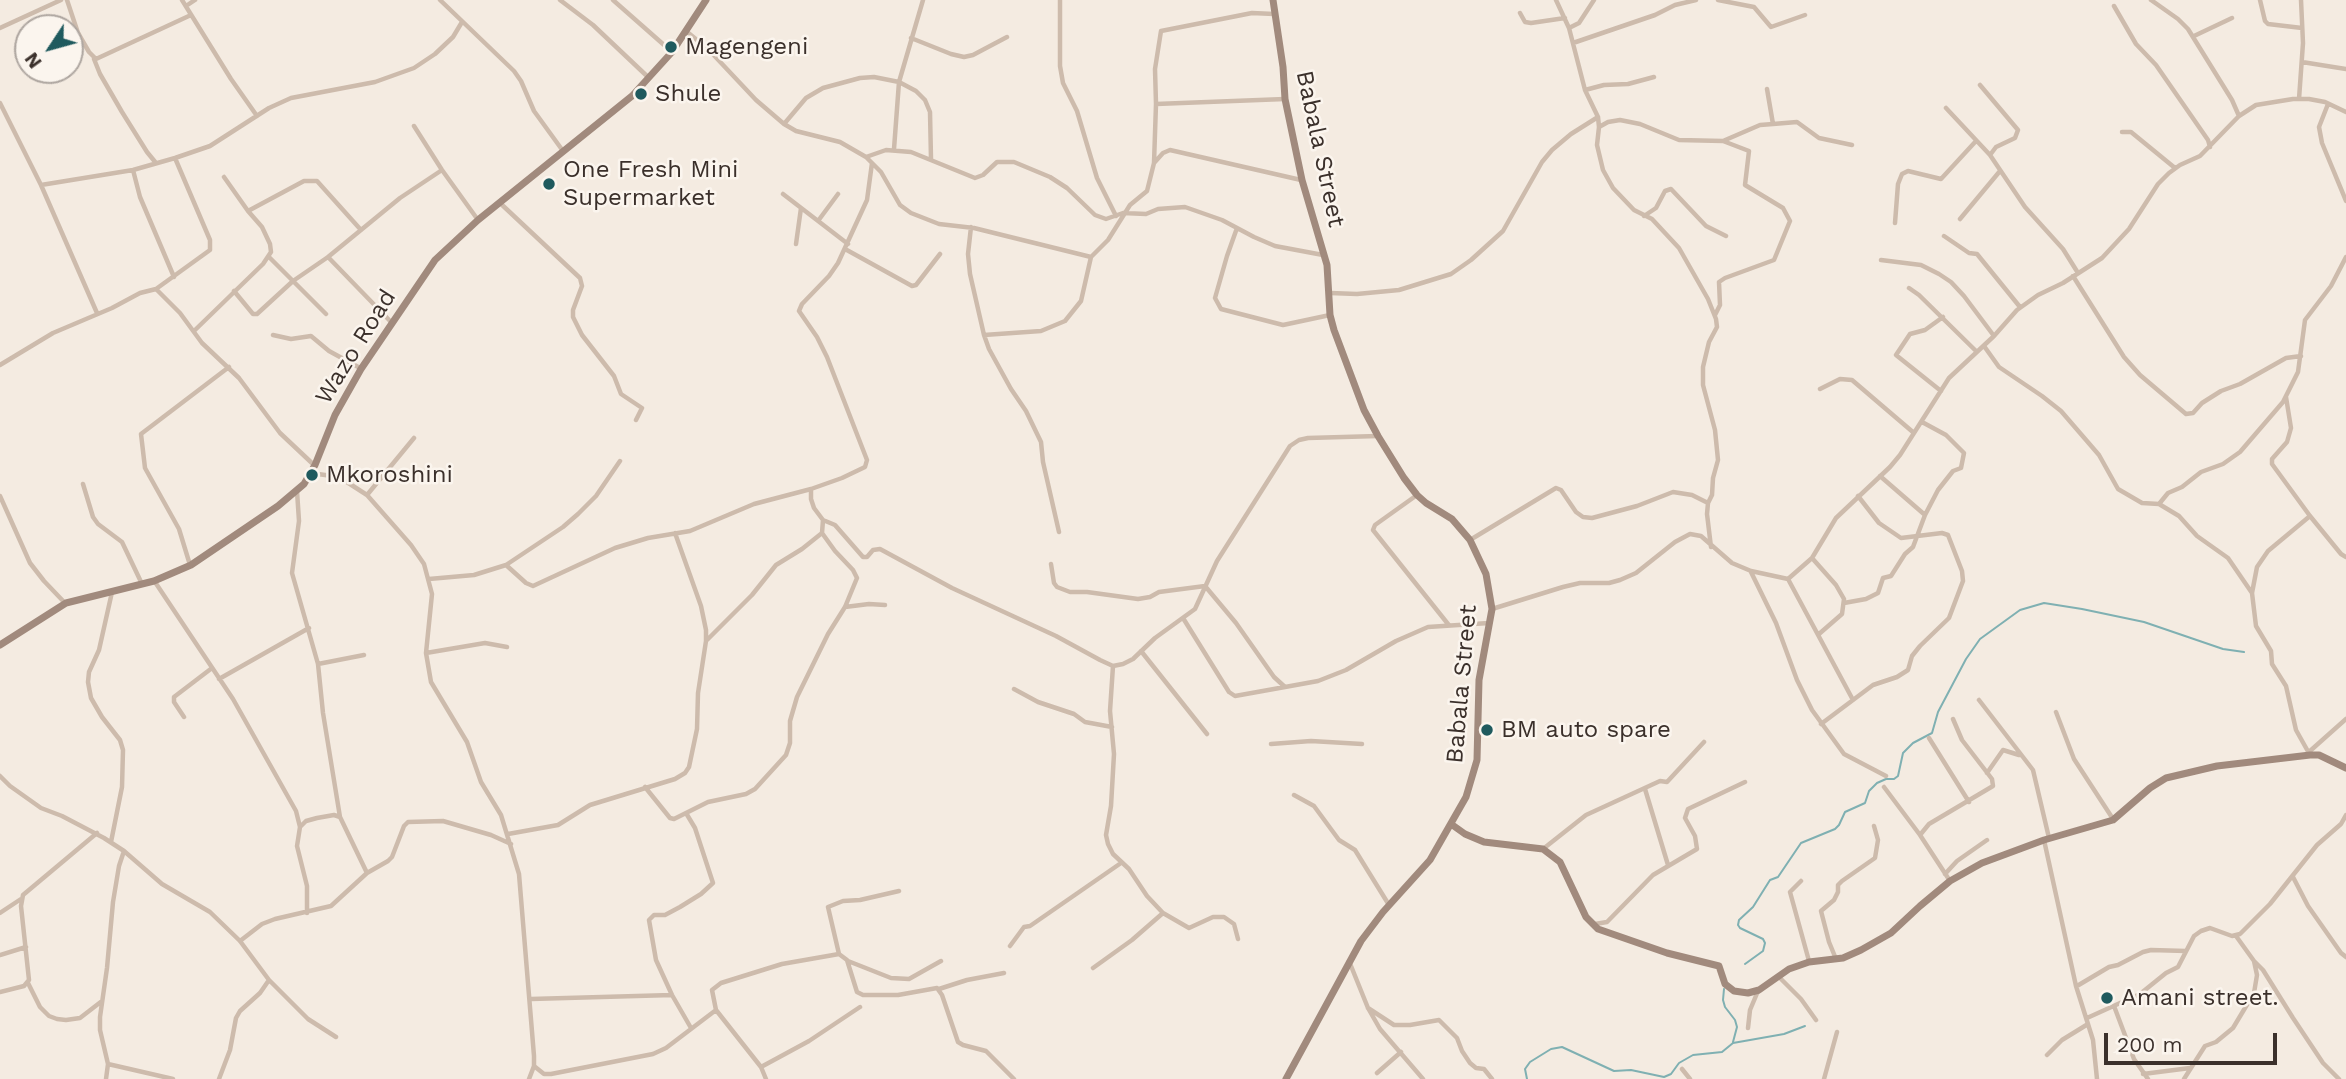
<!DOCTYPE html>
<html>
<head>
<meta charset="utf-8">
<style>
  body { margin:0 }
  #map { position:relative; width:2346px; height:1079px; overflow:hidden; background:#f4ebe1; font-family:"Work Sans",sans-serif }
  canvas { display:block }
  .north { position:absolute; left:14px; top:14px; width:70px; height:70px; box-sizing:border-box; background:#fbf5ee; border:2px solid #aea6a0; border-radius:50%; rotate:234deg; font-size:19px; font-weight:700; line-height:28px; text-align:center; color:#3b302b }
  .north::after { content:''; display:block; margin:auto; width:24px; height:32px; background:#1f5a5e; clip-path:polygon(50% 0,100% 100%,50% 72%,0 100%) }
  .scale { position:absolute; left:2104px; top:1033px; width:173px; height:32px; box-sizing:border-box; border:4px solid #3b302b; border-top:0; padding-left:9px; font-size:21px; line-height:24px; white-space:nowrap; color:#3b302b; -webkit-text-stroke:5px #fbf5ee; paint-order:stroke }
</style>
</head>
<body>
<div id="map">
<canvas width="2346" height="1079"></canvas>
<div class="north">N</div>
<div class="scale">200 m</div>
</div>
<script>
const ctx = document.querySelector('canvas').getContext('2d');
ctx.lineJoin = 'round';
const shape = rows => new Path2D(rows.map(r => 'M' + r).join(''));
function strokePath(path, color, width, dash) { ctx.strokeStyle = color; ctx.lineWidth = width; ctx.lineCap = dash ? 'butt' : 'round'; ctx.setLineDash(dash || []); ctx.stroke(path); }
function drawText(font, color, halo, rows, align = 'center') {
  ctx.font = font + ' "Work Sans",sans-serif'; ctx.lineWidth = 5; ctx.setLineDash([]); ctx.textBaseline = 'middle'; ctx.strokeStyle = halo; ctx.fillStyle = color; for (const [text, x, y, turn = 0] of rows) {
    ctx.save(); ctx.translate(x, y); ctx.rotate((+turn || 0) * Math.PI / 180); ctx.textAlign = isNaN(turn) ? turn : align; if (halo) ctx.strokeText(text, 0, 0); ctx.fillText(text, 0, 0); ctx.restore();
  }
}
strokePath(shape([
  [1745,964,1763,951,1765,943,1763,939,1740,928,1738,925,1739,920,1753,907,1770,880,1778,877,1801,843,1835,829,1839,825,1845,812,1865,803,1869,791,1877,783,1886,779,1894,779,1898,776,1903,753,1913,743,1932,733,1938,712,1966,659,1980,639,2020,610,2044,603,2082,609,2144,622,2223,649,2244,652],
  [1724,989,1723,1000,1725,1007,1735,1020,1737,1027,1733,1042],
  [1527,1079,1525,1069,1530,1062,1551,1049,1562,1047,1614,1071,1631,1070,1664,1077,1671,1074,1679,1063,1693,1055,1722,1052,1733,1043,1784,1034,1805,1026]
]), '#7fb0b2', 2);
strokePath(shape([
  [67,0,78,33,89,52,96,59,191,15],
  [182,0,231,79,257,116],
  [440,0,514,71,521,81,534,111,563,151],
  [560,0,593,25,649,78],
  [613,0,672,52],
  [1060,0,1060,66,1063,83,1077,111,1097,178,1116,216],
  [1556,0,1569,28,1585,90,1598,117,1599,127,1597,145,1603,170,1613,188,1634,210,1652,219,1679,248,1708,299,1716,319,1717,327,1709,342,1703,367,1703,385,1715,430,1718,460,1713,478,1712,495,1708,503,1707,514,1711,547],
  [1718,0,1754,7,1771,27,1805,15],
  [2151,0,2178,19,2188,29,2232,100,2239,116],
  [2260,0,2265,21,2268,24,2302,28],
  [186,6,195,0],
  [2114,6,2136,44,2156,65,2208,140,2210,147],
  [1520,13,1525,22,1531,23,1565,18],
  [0,28,61,0],
  [1569,28,1579,23,1594,0],
  [686,31,708,49,756,100,784,124,796,131,840,142,866,157,881,172,900,205,911,213,939,224,974,228,1091,257],
  [2194,36,2232,18],
  [911,38,951,54,964,57,973,55,1007,37],
  [1573,43,1655,15,1675,5,1696,0],
  [94,59,100,74,122,112,147,152,156,163],
  [2302,62,2346,69],
  [1980,85,2018,130,2015,138,1996,147,1990,155],
  [1585,90,1604,85,1628,84,1654,77],
  [2299,99,2303,43,2301,0],
  [0,103,41,185,97,313],
  [1156,104,1155,69,1161,31,1252,13,1274,14],
  [2328,104,2319,127,2322,143,2346,201],
  [1946,108,1990,155,2025,207,2063,249,2078,273],
  [784,124,806,98,823,88,860,78,874,77,899,82,916,91,925,100,930,112,931,159],
  [1773,124,1797,122,1819,138,1852,145],
  [414,126,442,170,478,220],
  [1599,127,1608,122,1620,120,1640,124,1679,140,1723,141,1760,125,1773,124,1767,89],
  [2122,132,2131,132,2175,168],
  [894,149,899,82,923,0],
  [866,157,886,150,911,152,975,178,983,175,997,162,1014,162,1050,177,1067,188,1095,215,1106,219,1123,213,1146,214,1158,209,1185,207,1222,220,1254,237,1275,246,1323,255],
  [872,163,867,200,838,263,829,276,802,304,799,311,817,337,827,357,867,460,865,467,842,478,811,489,811,499,814,508,823,520,835,525,863,557,867,557,873,550,880,549,952,588,1056,636,1100,660,1113,666,1123,664,1133,659,1155,638,1195,609,1217,561,1290,446,1299,440,1308,438,1378,436],
  [1154,163,1156,104,1285,99],
  [133,170,140,197,174,277],
  [41,185,133,170,175,158,210,146,269,108,291,98,375,82,414,68,435,54,453,37,462,22],
  [783,194,848,244],
  [500,203,580,278,582,286,573,310,573,317,582,335,614,376,621,394,642,408,636,420],
  [248,211,304,181,317,181,361,230],
  [1644,216,1656,208,1665,191,1671,189,1706,226,1726,236],
  [1960,219,2000,171],
  [818,221,838,194],
  [1895,223,1898,184,1902,174,1908,171,1941,179,1976,141],
  [971,227,968,254,970,274,984,335,989,349,1011,389,1026,411,1041,442,1043,462,1059,532],
  [1237,228,1227,256,1215,298,1221,309,1283,325,1330,315],
  [1944,236,1969,253,1977,254,2020,307],
  [796,244,801,208],
  [845,249,912,286,916,285,940,254],
  [269,257,326,314],
  [328,257,400,198,442,170],
  [1881,260,1921,265,1939,274,1951,282,1964,296,1994,336],
  [2073,276,2124,357,2140,375,2186,414,2193,413,2202,403,2221,391,2240,384,2286,358,2301,356],
  [1909,288,1919,295,1977,352],
  [156,289,210,250,210,240,175,158],
  [234,291,253,314,257,314,293,281,328,257,392,323],
  [1330,293,1357,294,1399,290,1451,274,1471,260,1503,231,1542,162,1552,150,1571,134,1598,117],
  [1715,315,1720,305,1719,282,1725,278,1774,260,1790,221,1783,208,1745,185,1749,151,1723,141],
  [194,331,263,264,271,252,270,244,262,227,248,211,224,177],
  [273,335,291,339,311,336,329,351,360,368],
  [984,335,1041,331,1065,321,1081,301,1091,257,1108,240,1130,205,1147,191,1154,163,1163,153,1170,150,1301,180],
  [1984,346,1999,367,2042,396,2061,411,2099,455,2118,489,2142,503,2159,504,2168,493,2182,487,2201,472,2223,464,2240,452,2283,402,2298,372,2305,320,2331,286,2346,257],
  [0,365,53,333,112,308,140,293,156,289,180,313,202,343,239,378,280,433,314,465],
  [1820,389,1840,379,1852,380,1914,433],
  [1941,391,1896,355,1910,334,1925,330,1943,317],
  [2286,397,2291,428,2287,442,2272,459,2272,464,2310,516,2341,554,2346,557],
  [1922,422,1946,435,1964,453,1961,468,1953,471,1938,490,1925,515],
  [311,473,339,477,367,495,411,545,424,564,432,594,426,653,431,682,467,742,481,782,501,815,519,874,534,1056,534,1066,529,1079],
  [83,484,93,517,98,524,122,542,142,584],
  [297,491,299,521,292,573,318,664,323,713,340,817,367,873],
  [367,495,414,438],
  [1417,495,1375,525,1373,530,1448,624],
  [0,496,30,563,44,581,65,603],
  [2159,504,2179,516,2197,536,2228,558,2252,593],
  [1470,540,1556,488,1561,490,1576,512,1583,517,1592,518,1637,506,1673,492,1692,495,1708,503],
  [1812,558,1836,585,1844,599,1842,614,1819,634],
  [1051,564,1054,583,1057,587,1070,592,1087,592,1138,599,1150,597,1159,592,1205,586,1236,623,1274,677,1285,687,1318,681,1346,670,1396,641,1428,627,1489,623],
  [190,565,179,529,145,468,141,434,229,367],
  [506,565,526,583,533,586,615,548,648,538,690,531,754,504,811,489],
  [1751,572,1776,623,1797,680,1812,710,1844,754,1886,776],
  [429,579,474,575,506,565,563,527,578,514,596,496,620,461],
  [1788,579,1853,700],
  [155,582,233,699,296,811,300,827],
  [1844,603,1866,599,1878,593,1883,578,1891,576,1905,554,1913,547,1925,515,1880,476],
  [845,607,869,604,885,605],
  [1492,609,1563,587,1580,583,1609,583,1620,580,1636,573,1675,542,1690,534,1701,536,1732,563,1751,571,1788,579,1812,558,1836,518,1890,467,1900,455,1949,378,1994,336,2017,310,2038,295,2063,283,2102,258,2129,229,2158,184,2169,173,2180,165,2200,156,2239,116,2256,105,2293,99,2309,99,2325,102,2346,112],
  [1183,618,1229,692,1235,696,1285,687],
  [707,640,752,595,776,565,802,549,822,533,823,520],
  [1141,651,1207,734],
  [426,653,485,643,507,647],
  [318,664,364,655],
  [1113,666,1110,711,1114,754,1111,806,1106,835,1108,844,1113,854,1129,869,1147,896,1163,913,1189,928,1213,917,1224,917,1234,924,1238,939],
  [219,679,309,628],
  [1014,689,1038,702,1074,714,1085,722,1112,727],
  [1979,700,2033,770,2049,838],
  [2056,712,2074,759,2113,819],
  [184,717,174,702,174,697,212,668],
  [1821,724,1873,685,1897,677,1908,670,1912,656,1920,646,1949,618,1963,581,1962,571,1948,535,1942,533,1901,538,1879,523,1858,496],
  [1929,738,1969,802],
  [1271,744,1311,741,1362,744],
  [2310,751,2346,719],
  [2310,755,2296,730,2286,686,2272,664,2271,651,2256,626,2252,593,2257,567,2268,551,2310,516],
  [1987,773,2003,750,2019,755],
  [0,776,10,786,41,808,62,816,104,838,124,851,162,884,210,912,240,941,269,980,308,1019,336,1037],
  [645,787,670,818,674,819,708,802,746,794,755,789,786,755,790,743,790,721,797,697,828,634,845,607,857,578,853,570,835,551,822,533],
  [1884,787,1920,835,1950,881],
  [1645,789,1668,865],
  [1294,795,1314,806,1339,840,1355,850,1389,905],
  [686,813,695,828,713,883,701,894,680,907,665,915,654,915,649,920,656,960,672,995,691,1028],
  [508,834,558,825,590,805,675,779,685,773,689,767,697,729,698,693,706,641,706,630,701,606,675,533],
  [1920,835,1929,824,1993,786,1992,779,1962,740,1953,719],
  [2044,840,2076,986,2093,1040,2097,1079],
  [111,842,122,787,123,750,120,740,102,717,91,698,88,682,89,672,99,650,112,592],
  [1543,849,1586,815,1660,781,1667,782,1704,742],
  [1945,874,1957,861,1987,840],
  [2293,877,2308,906,2341,953,2346,957],
  [1801,881,1790,892,1809,961],
  [899,891,860,900,843,901,828,907,839,954,847,960,857,992,863,995,898,995,937,988,942,995,958,1042,963,1045,986,1051,1014,1079],
  [0,913,21,899],
  [307,913,307,886,297,846,300,827,306,821,317,818,334,815,340,817],
  [1595,924,1607,922,1653,875,1697,849,1695,836,1685,818,1688,809,1745,782],
  [240,941,262,924,275,919,331,906,367,873,388,861,392,857,404,826,408,822,443,821,491,835,511,844],
  [1010,946,1024,927,1030,926,1121,863],
  [0,955,26,947],
  [1836,959,1829,942,1821,911,1834,900,1838,892,1838,885,1842,881,1875,858,1878,840,1874,826],
  [848,961,891,978,909,979,941,961],
  [1349,961,1368,1008,1380,1029,1423,1079],
  [2255,962,2263,970,2293,1018,2323,1063,2339,1079],
  [1093,968,1132,940,1163,913],
  [1778,976,1801,999,1816,1020],
  [28,983,40,1007,49,1016,57,1019,66,1020,80,1018,102,1001],
  [2077,986,2109,967,2118,965,2143,952,2151,950,2186,951],
  [939,989,967,980,1004,973],
  [0,992,24,986,29,980,21,906,23,895,97,833],
  [531,999,672,995],
  [2114,1006,2134,1059,2148,1079],
  [1368,1008,1394,1025,1410,1025,1439,1020,1457,1038,1462,1051,1470,1063,1476,1068,1484,1069,1492,1079],
  [2087,1018,2140,994,2166,973,2178,967,2194,936,2201,931,2210,928,2232,936,2240,934,2270,904,2317,845,2341,824,2346,815],
  [1748,1028,1750,1010,1758,991],
  [2047,1055,2062,1040,2088,1024],
  [108,1064,173,1079],
  [534,1066,544,1074,551,1074,653,1054,666,1048,716,1010],
  [761,1067,809,1041,860,1007],
  [1682,1069,1690,1079],
  [1377,1073,1401,1052],
  [2143,1074,2190,1068],
  [106,1079,108,1064,100,1030,100,1017,107,968,113,902,119,866,124,851],
  [219,1079,230,1050,236,1018,240,1011,260,993,269,980],
  [766,1079,761,1067,716,1010,712,990,721,983,782,964,839,954],
  [1824,1079,1837,1032],
  [2184,1079,2205,1046,2216,1042,2233,1028,2254,993,2257,975,2254,961,2236,936]
]), '#cdbbac', 4.5);
strokePath(shape([
  [1273,0,1283,67,1285,99,1302,180,1327,265,1330,315,1334,330,1364,410,1378,436,1404,478,1417,495,1426,503,1452,519,1470,540,1486,574,1492,609,1479,680,1477,760,1466,797,1430,860,1383,912,1361,941,1286,1079],
  [0,645,66,603,154,581,191,565,278,506,304,484,315,465,335,415,361,369,435,260,478,220,632,96,672,52,706,0],
  [1451,824,1465,834,1484,842,1543,849,1560,862,1586,917,1598,929,1667,953,1719,966,1725,984,1734,991,1748,993,1759,990,1789,969,1809,962,1843,958,1861,950,1891,933,1920,906,1950,881,1982,863,2044,840,2113,820,2150,788,2166,778,2217,766,2310,755,2319,755,2346,768]
]), '#a18a7d', 7);
for (const [x, y, r, color] of [
  [671,47,7,"#1f5a5e"],
  [641,94,7,"#1f5a5e"],
  [549,184,7,"#1f5a5e"],
  [312,475,7,"#1f5a5e"],
  [1487,730,7,"#1f5a5e"],
  [2107,998,7,"#1f5a5e"]
]) { const dot = new Path2D(); dot.arc(x, y, r, 0, 2 * Math.PI); ctx.fillStyle = color; ctx.fill(dot); strokePath(dot, '#fbf5ee', 2.5); }
drawText('24px', '#3b302b', '#fbf5ee', [
  ["Magengeni",685,47],
  ["Shule",655,94],
  ["One Fresh Mini",563,170],
  ["Supermarket",563,198],
  ["Mkoroshini",326,475],
  ["BM auto spare",1501,730],
  ["Amani street.",2121,998]
], 'left');
drawText('24px', '#3b302b', '#fbf5ee', [
  ["Babala Street",1320,149,78],
  ["Wazo Road",356,347,-58],
  ["Babala Street",1462,684,-85]
]);
</script>
</body>
</html>
